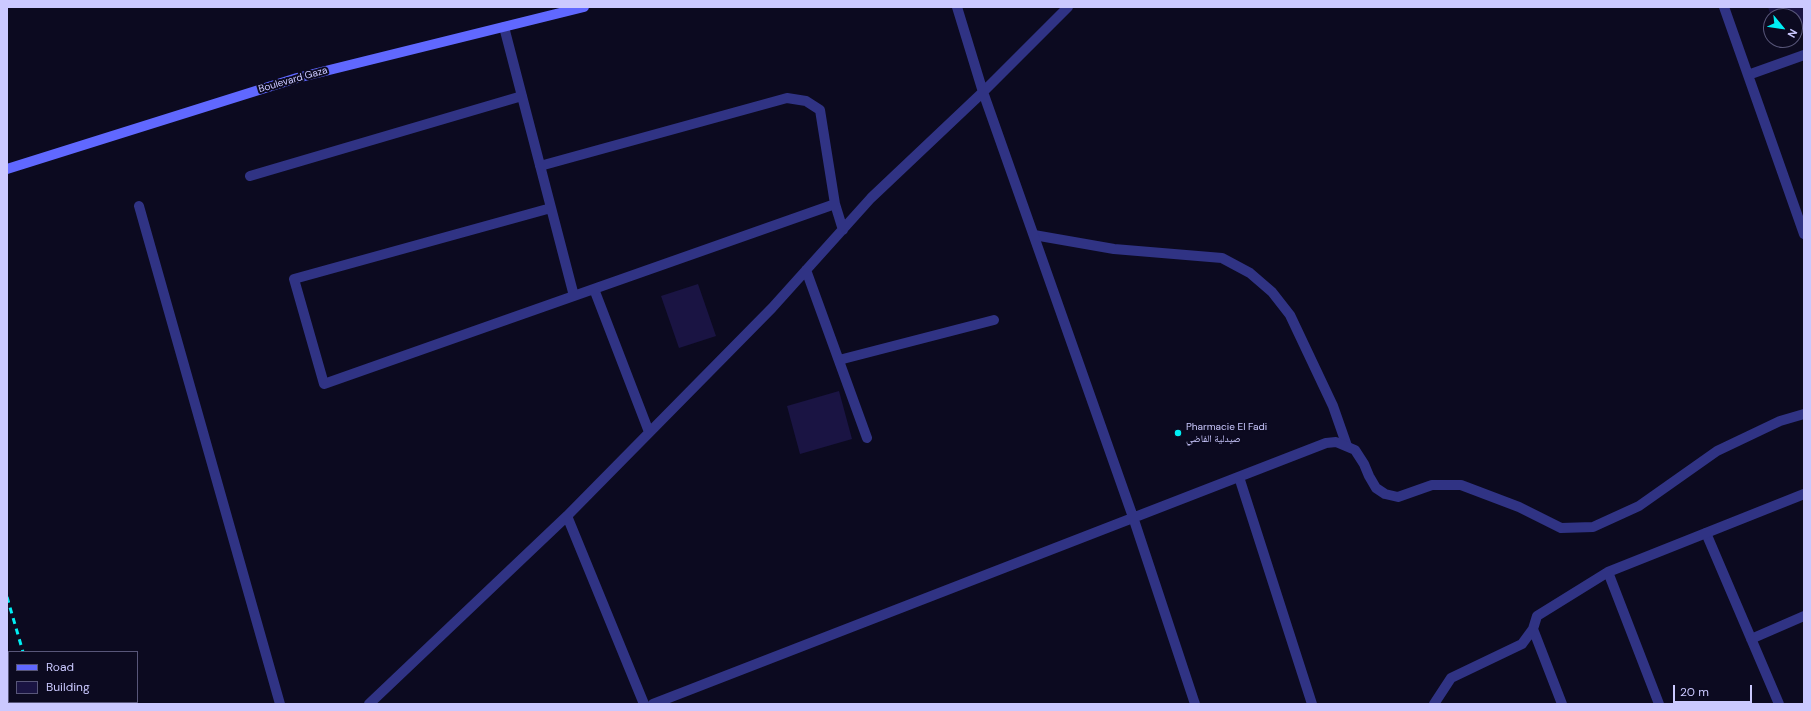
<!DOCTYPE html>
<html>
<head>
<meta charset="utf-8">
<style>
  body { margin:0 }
  #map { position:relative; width:1811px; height:711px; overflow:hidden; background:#0c0a20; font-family:"DM Sans",sans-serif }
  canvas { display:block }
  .frame { position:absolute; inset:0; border:8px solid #cbc9ff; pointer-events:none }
  .legend { position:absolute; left:8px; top:651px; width:130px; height:52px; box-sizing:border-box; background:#0c0a20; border:1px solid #585679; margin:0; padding:5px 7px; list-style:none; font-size:12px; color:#cbc9ff }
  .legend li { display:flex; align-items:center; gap:8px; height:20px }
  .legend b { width:20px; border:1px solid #585679 }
  .north { position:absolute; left:1763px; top:8px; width:40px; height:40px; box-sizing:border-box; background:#0c0a20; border:1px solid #585679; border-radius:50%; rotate:119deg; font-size:11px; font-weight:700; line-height:16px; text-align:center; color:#cbc9ff }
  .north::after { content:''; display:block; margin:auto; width:14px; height:18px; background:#00eff4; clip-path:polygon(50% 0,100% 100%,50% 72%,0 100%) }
  .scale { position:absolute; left:1673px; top:685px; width:79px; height:18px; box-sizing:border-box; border:2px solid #cbc9ff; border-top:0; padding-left:5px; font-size:12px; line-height:14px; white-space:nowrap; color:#cbc9ff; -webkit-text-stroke:3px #0c0a20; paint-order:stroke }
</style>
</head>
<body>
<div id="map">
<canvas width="1811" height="711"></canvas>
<div class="frame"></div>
<ul class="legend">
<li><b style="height:5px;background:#6068ff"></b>Road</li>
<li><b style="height:11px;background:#1a1443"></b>Building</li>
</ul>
<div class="north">N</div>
<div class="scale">20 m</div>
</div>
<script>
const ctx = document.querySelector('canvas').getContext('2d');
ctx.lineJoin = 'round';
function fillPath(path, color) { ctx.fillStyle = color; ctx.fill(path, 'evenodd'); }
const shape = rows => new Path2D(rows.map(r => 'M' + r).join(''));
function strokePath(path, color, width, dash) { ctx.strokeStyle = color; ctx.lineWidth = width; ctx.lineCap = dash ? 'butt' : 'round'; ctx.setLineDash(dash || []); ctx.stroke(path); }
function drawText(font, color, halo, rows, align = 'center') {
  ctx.font = font + ' "DM Sans","Noto Naskh Arabic",sans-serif'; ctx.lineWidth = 4; ctx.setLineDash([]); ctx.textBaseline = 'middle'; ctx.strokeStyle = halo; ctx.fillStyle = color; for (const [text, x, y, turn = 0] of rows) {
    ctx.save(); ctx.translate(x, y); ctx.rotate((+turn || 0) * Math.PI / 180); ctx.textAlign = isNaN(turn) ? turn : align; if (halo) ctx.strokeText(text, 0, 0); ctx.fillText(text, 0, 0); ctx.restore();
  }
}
fillPath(shape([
  [1768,7,1804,7,1804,28,1795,31,1795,16,1771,16],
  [698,284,716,336,679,348,661,296],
  [839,391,852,439,800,454,787,406]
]), '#1a1443');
strokePath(shape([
  [1034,235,1114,249,1222,258,1250,273,1272,292,1290,315,1333,406,1347,446],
  [1706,533,1779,704],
  [1751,639,1804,616]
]), '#303384', 10);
strokePath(shape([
  [957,7,983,92,1133,517,1195,704],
  [1724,7,1804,234],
  [504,27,574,296],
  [1748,75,1804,55],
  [540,166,787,98,806,101,820,110,835,204,843,230],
  [250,176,522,96],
  [139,206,280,704],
  [551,208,294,279,324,384,835,204],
  [806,270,867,438],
  [594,289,649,432],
  [839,360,994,320],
  [1239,477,1312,704],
  [567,516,644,704],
  [1533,629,1562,704],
  [369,704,567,516,772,308,871,198,983,92,1068,7],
  [653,704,1326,443,1336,442,1355,450,1364,464,1369,476,1376,488,1385,494,1398,497,1432,485,1461,485,1519,507,1561,528,1593,527,1639,506,1717,451,1780,421,1804,414],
  [1434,704,1451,678,1522,644,1533,629,1537,616,1608,572],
  [1659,704,1608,572,1804,494]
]), '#303384', 10);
strokePath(shape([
  [7,169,297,78,584,7]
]), '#6068ff', 10);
strokePath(shape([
  [7,597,23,652],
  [7,655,9,661],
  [21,702,22,704],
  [39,702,39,704]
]), '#00eff4', 3, [6, 5]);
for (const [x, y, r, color] of [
  [1178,433,4,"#00eff4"]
]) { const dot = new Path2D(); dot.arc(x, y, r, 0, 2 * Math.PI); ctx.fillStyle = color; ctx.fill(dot); strokePath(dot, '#0c0a20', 1.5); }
drawText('10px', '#cbc9ff', '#0c0a20', [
  ["Boulevard Gaza",293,80,-16]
]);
drawText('10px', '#cbc9ff', '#0c0a20', [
  ["Pharmacie El Fadi",1186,427],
  ["صيدلية الفاضي",1186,439]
], 'left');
</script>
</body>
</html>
